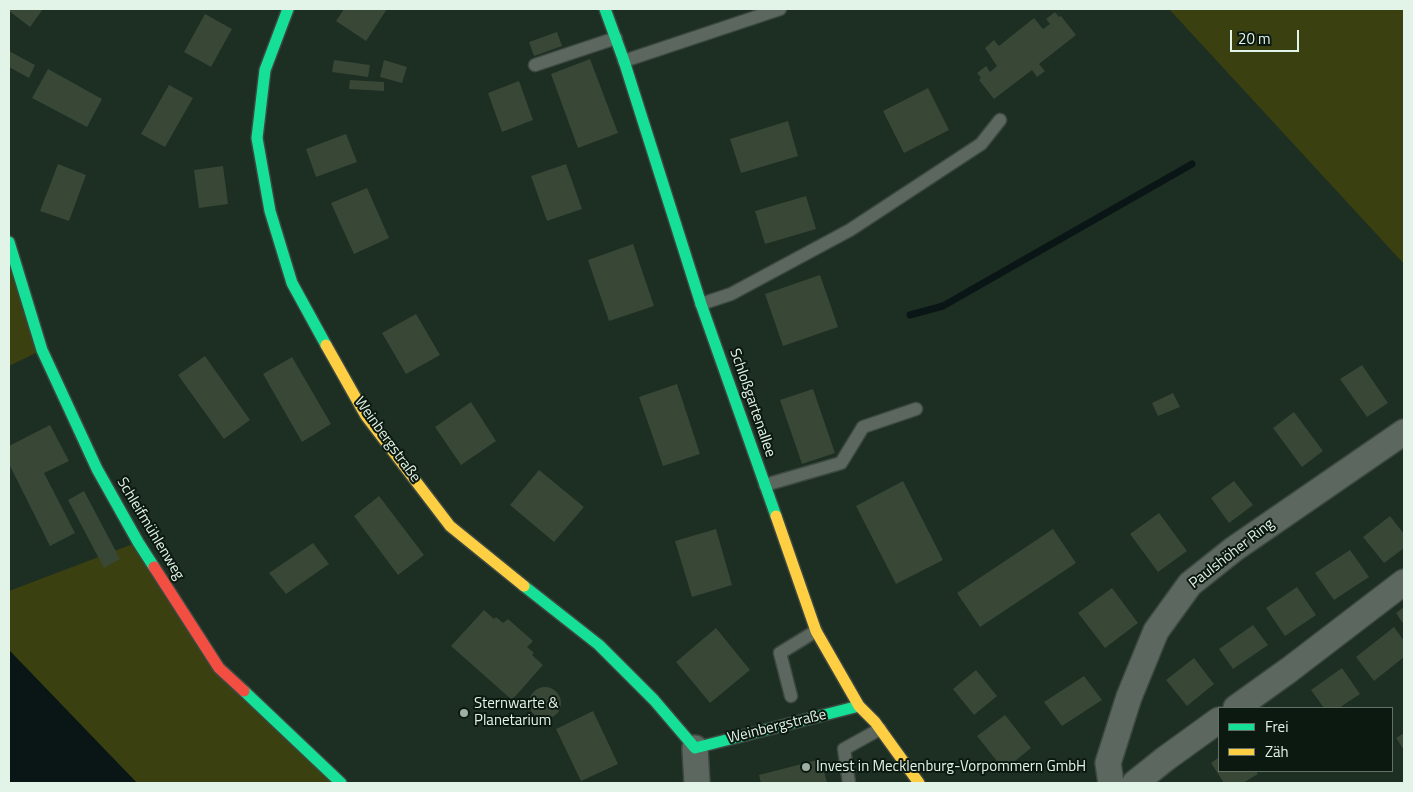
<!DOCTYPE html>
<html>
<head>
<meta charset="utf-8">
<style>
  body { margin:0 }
  #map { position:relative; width:1413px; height:792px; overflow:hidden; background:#1d2e23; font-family:"Titillium Web",sans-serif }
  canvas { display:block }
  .frame { position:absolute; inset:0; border:10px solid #e2f3e7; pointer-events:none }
  .legend { position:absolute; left:1218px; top:707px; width:175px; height:65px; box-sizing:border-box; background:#0c1910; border:1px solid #627066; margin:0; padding:6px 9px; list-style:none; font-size:15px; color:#e2f3e7 }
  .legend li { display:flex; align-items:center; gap:10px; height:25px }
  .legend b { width:25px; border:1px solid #627066 }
  .scale { position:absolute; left:1230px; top:30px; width:69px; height:22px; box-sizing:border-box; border:2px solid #e2f3e7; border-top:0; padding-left:6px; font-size:15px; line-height:18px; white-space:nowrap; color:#e2f3e7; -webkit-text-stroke:4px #0c1910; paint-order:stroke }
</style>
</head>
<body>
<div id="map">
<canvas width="1413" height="792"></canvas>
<div class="frame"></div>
<ul class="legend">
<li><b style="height:6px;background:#16e098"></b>Frei</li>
<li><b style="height:6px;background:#ffcf43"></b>Zäh</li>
</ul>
<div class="scale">20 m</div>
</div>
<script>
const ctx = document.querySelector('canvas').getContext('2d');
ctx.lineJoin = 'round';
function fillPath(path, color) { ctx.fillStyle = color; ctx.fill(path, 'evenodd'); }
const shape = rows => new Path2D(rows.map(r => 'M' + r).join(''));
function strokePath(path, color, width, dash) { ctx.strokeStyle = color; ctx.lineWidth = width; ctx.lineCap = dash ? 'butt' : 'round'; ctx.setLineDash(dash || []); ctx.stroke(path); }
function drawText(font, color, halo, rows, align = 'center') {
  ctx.font = font + ' "Titillium Web",sans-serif'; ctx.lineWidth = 4; ctx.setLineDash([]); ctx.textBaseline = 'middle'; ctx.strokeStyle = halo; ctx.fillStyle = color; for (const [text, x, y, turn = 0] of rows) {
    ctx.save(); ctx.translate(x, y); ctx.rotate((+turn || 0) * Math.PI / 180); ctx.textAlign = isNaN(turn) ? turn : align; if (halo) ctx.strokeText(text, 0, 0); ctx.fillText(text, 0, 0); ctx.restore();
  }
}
fillPath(shape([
  [1169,9,1404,9,1404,264],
  [9,242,42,350,9,366],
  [138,542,219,668,341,783,137,783,9,650,9,591]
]), '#3a4010');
fillPath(shape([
  [9,650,137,783,9,783]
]), '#091615');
strokePath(shape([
  [910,315,943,306,1192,164]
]), '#091615', 7);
fillPath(shape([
  [9,9,43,9,30,27,9,11],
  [344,9,387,9,366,41,336,21],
  [1055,12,1059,17,1061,16,1076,35,1039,64,1045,71,1037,77,1032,70,994,99,979,80,981,78,977,73,986,66,990,72,997,66,985,48,994,40,999,46,1034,18,1043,29,1050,24,1046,19],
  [205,14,232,29,211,67,184,52],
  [557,32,562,46,534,56,529,42],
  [9,51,35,65,29,78,9,67],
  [590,59,618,133,578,148,551,74],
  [334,60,370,65,368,77,332,72],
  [384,60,407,67,402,83,380,77],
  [48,69,102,99,87,127,32,98],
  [350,80,384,82,384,91,349,89],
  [519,81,533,120,502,132,488,93],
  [169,85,193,98,165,147,141,134],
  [928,88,949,130,904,153,883,111],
  [788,121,798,156,741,173,730,139],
  [346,134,357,162,316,177,306,149],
  [58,164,86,175,69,221,40,211],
  [566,164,582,209,547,221,531,176],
  [223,166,228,204,199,208,194,170],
  [367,188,389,238,354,254,331,203],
  [806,196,816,229,765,244,755,211],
  [633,244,654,306,609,321,588,260],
  [820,275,838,327,783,346,765,294],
  [416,314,440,355,406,374,382,333],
  [205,356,250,420,224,439,178,375],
  [292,357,331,424,302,442,263,374],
  [1362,365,1388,403,1367,417,1340,379],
  [677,384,700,454,663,466,639,397],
  [813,389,835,453,802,464,780,400],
  [1173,393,1180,407,1158,416,1152,403],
  [471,402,496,441,461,465,435,427],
  [1294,412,1323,451,1302,467,1273,428],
  [50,425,69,461,44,473,75,533,50,546,9,464,9,446],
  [539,470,584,507,554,542,510,505],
  [903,481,943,560,896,584,856,506],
  [1234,481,1253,505,1229,523,1211,498],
  [84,491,120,559,104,568,68,500],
  [379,496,424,555,398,575,354,516],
  [1159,513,1187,551,1158,572,1130,534],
  [1390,516,1404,534,1404,548,1384,563,1363,537],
  [716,529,732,585,692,597,675,541],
  [1053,529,1076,563,980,627,957,593],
  [313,543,329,564,286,594,269,573],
  [1350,550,1369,577,1334,600,1315,573],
  [1297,587,1316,615,1285,636,1266,608],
  [1112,588,1138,623,1105,648,1078,613],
  [1404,607,1404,625,1396,613],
  [484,610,494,619,496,617,503,623,508,619,533,641,527,647,534,653,532,655,543,665,512,700,451,646],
  [1253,625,1268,645,1233,669,1219,649],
  [1394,627,1404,641,1404,657,1374,681,1356,657],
  [716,628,750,670,710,703,676,662],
  [1194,658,1214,684,1187,706,1166,680],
  [1342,668,1360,694,1339,708,1324,708,1311,690],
  [976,670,997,696,974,715,953,689],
  [1084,676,1102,700,1062,726,1044,702],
  '529 703a16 16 0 1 1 32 0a16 16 0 1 1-32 0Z',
  [593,711,618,764,581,781,556,729],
  [1005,715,1031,748,1004,770,977,736],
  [1404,733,1404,750,1396,738],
  [1219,757,1219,771,1256,771,1258,774,1243,783,1224,783,1211,763],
  [821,759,827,783,761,783,759,775]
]), '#384736');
const lane = shape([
  [624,61,780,9],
  [535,65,616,38],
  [701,304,731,294,850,230,981,144,1000,120],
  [765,485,841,463,863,427,916,409],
  [791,696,780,653,816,631],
  [849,783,844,749,880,729]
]);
const street = shape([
  [1236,708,1289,670,1404,582],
  [695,748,697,783],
  [1111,783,1108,763,1129,697,1156,631,1190,584,1234,549,1404,432],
  [1135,783,1165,759,1219,720]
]);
const fast = shape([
  [288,9,265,70,257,138,270,211,292,283,326,345],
  [605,9,624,61,701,304,776,516],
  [9,242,42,350,97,469,138,542,154,567],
  [524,586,599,645,654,700,695,748,859,706],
  [244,691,341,783]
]);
const slow = shape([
  [326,345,366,416,450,526,524,586],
  [776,516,816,631,859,706,875,722,919,783]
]);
const jam = shape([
  [154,567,219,668,244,691]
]);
strokePath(lane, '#3c4941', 15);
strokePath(street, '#3c4941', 28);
strokePath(fast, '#3c4941', 14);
strokePath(slow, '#3c4941', 14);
strokePath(jam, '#3c4941', 14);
strokePath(lane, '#5c685f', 12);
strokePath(street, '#5c685f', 25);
strokePath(fast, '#16e098', 11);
strokePath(slow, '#ffcf43', 11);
strokePath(jam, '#f24e42', 11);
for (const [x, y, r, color] of [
  [464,713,5,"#9daea2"],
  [806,767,5,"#9daea2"]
]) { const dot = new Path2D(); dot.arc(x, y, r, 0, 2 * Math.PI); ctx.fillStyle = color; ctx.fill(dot); strokePath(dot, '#0c1910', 2); }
drawText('15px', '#e2f3e7', '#0c1910', [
  ["Schloßgartenallee",752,403,71],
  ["Weinbergstraße",387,440,54],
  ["Schleifmühlenweg",150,529,59],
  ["Paulshöher Ring",1232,554,-38],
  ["Weinbergstraße",777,727,-14]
]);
drawText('15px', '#e2f3e7', '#0c1910', [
  ["Sternwarte &",474,704],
  ["Planetarium",474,721],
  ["Invest in Mecklenburg-Vorpommern GmbH",816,767]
], 'left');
</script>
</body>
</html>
